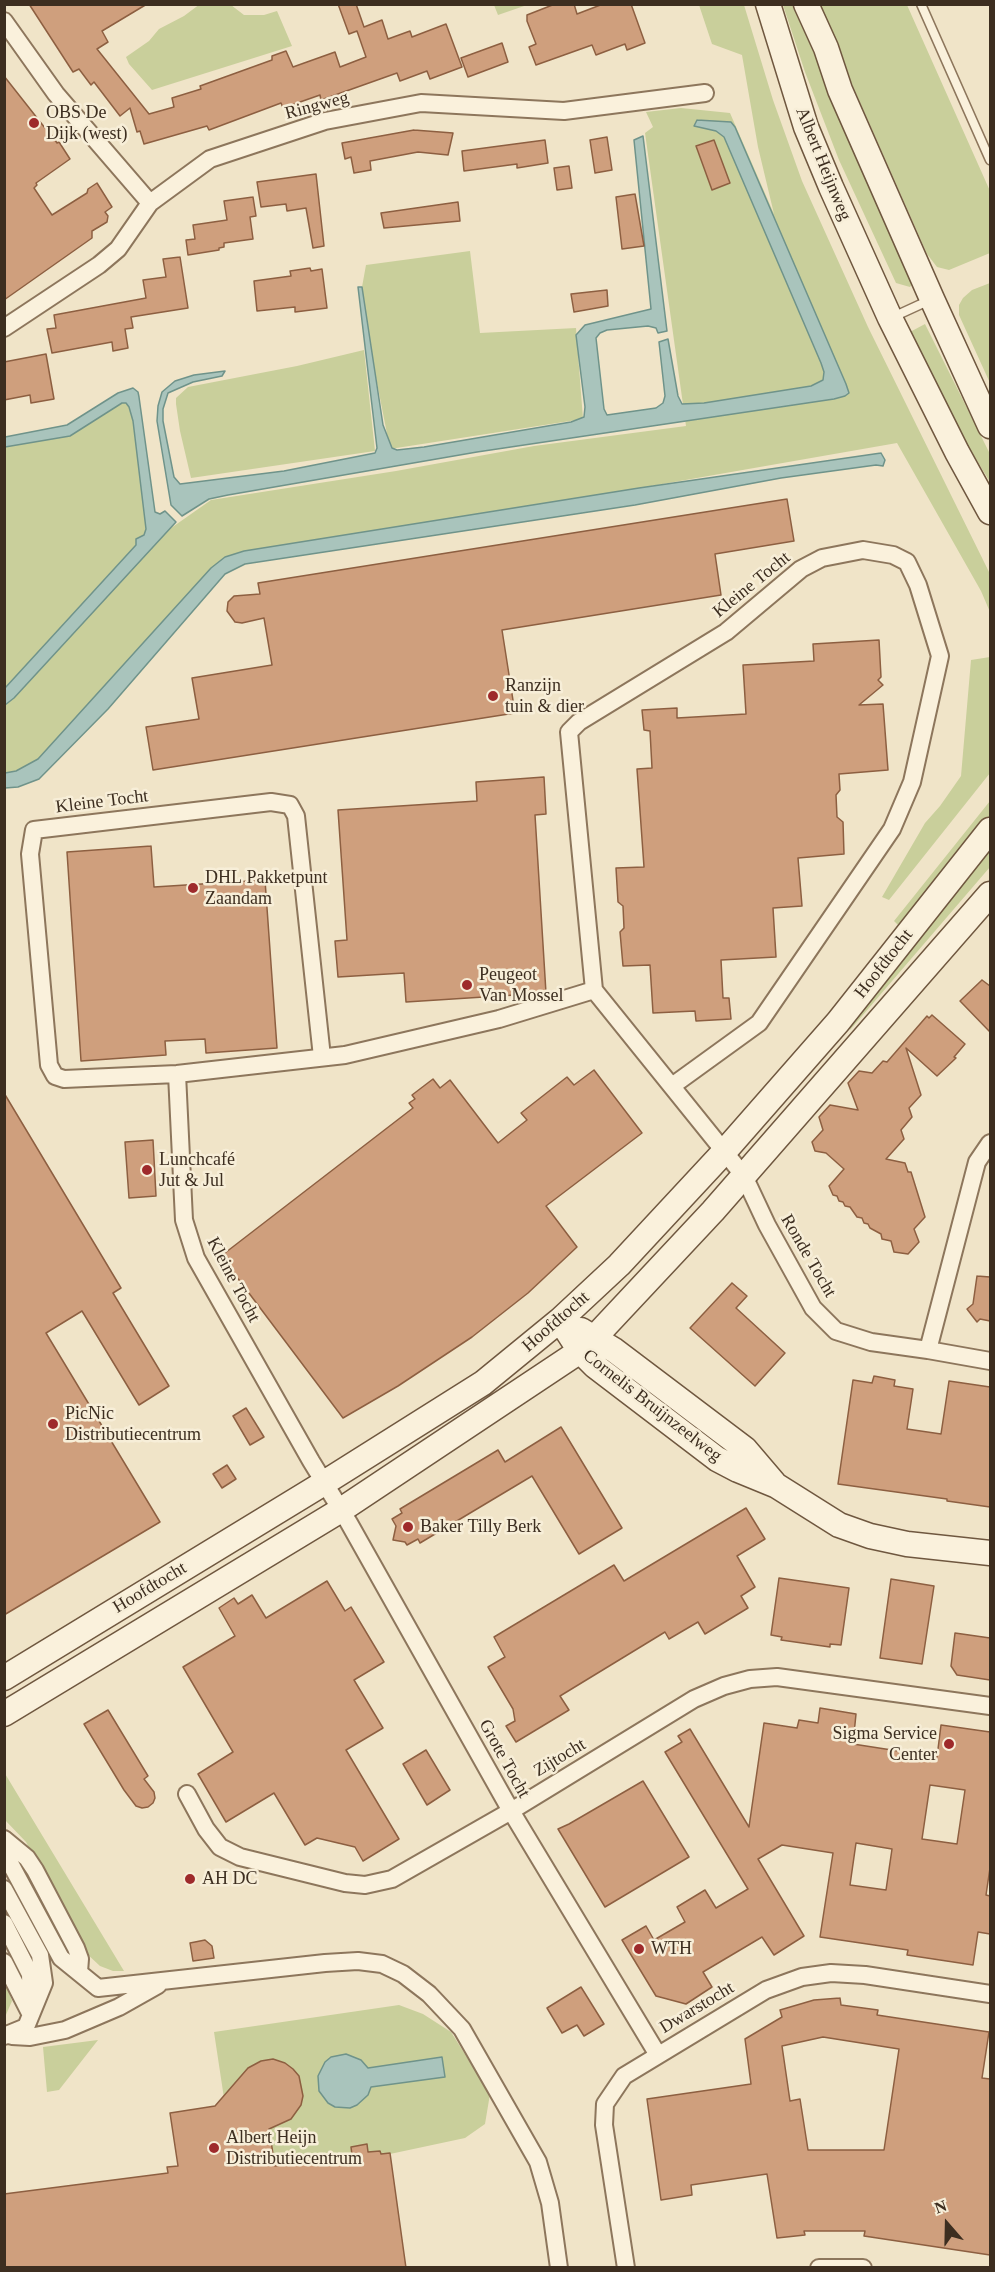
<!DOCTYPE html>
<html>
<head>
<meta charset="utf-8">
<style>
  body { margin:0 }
  #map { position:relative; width:995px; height:2272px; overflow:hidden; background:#f0e4c8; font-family:"Times New Roman",serif }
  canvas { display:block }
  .frame { position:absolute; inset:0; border:6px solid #3d2e20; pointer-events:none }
  .north { position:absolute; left:917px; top:2194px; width:60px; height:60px; -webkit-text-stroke:4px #f7eed8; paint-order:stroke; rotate:340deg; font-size:16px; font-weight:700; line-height:24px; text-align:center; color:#3d2e20 }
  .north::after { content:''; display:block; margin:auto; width:21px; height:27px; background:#3d2e20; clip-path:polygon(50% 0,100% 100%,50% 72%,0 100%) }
</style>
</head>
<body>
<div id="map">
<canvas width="995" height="2272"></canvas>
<div class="frame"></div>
<div class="north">N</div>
</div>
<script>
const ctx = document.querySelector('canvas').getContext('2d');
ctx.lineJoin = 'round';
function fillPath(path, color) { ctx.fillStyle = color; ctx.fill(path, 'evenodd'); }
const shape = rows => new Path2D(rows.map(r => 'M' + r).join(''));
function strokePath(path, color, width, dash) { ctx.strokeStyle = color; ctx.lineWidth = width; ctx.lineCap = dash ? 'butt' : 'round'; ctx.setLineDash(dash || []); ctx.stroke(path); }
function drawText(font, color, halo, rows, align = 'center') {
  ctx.font = font + ' "Times New Roman",serif'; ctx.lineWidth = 5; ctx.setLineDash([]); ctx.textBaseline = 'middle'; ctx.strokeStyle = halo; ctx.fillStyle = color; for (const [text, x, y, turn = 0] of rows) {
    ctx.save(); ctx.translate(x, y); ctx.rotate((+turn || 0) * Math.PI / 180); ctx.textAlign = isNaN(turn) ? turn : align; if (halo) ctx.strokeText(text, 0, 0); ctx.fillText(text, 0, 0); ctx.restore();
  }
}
fillPath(shape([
  [200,4,231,5,244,15,264,15,277,11,292,46,152,90,129,64,126,57,149,41,159,29,184,16],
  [494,5,527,5,498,15],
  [699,5,744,5,773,100,802,181,868,327,990,574,990,612,981,591,897,443,234,559,28,777,5,780,5,705,14,698,164,533,211,500,396,471,534,446,686,426,645,133,653,127,646,112,681,108,730,113,774,214,758,147,742,55,712,44],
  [783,5,792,5,859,152,914,281,910,287,896,283,839,160,805,72],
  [817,5,907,5,990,191,990,253,949,270,937,267,927,254],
  [470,251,480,333,576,328,583,419,390,449,370,347,362,287,366,265],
  [990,283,990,383,959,315,959,305,963,298,972,290],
  [925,324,990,454,990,482,941,402,910,332],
  [364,350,375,451,191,478,180,431,176,404,176,398,188,387,297,366],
  [122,403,126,403,129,407,133,421,147,529,144,535,136,539,136,545,5,688,5,447,70,436],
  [990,657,990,773,889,900,882,897,925,823,940,806,961,776,971,660],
  [990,801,990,819,934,889,898,925,894,921],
  [990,844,990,867,850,1030,849,1026],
  [4,1772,124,1971,113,1971,100,1966,85,1952,26,1842,5,1820],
  [5,1981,12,2001,5,2017],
  [399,2005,423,2014,451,2032,490,2094,485,2124,465,2138,390,2154,235,2171,214,2032],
  [98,2040,59,2090,47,2092,43,2047]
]), '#c9cf9b');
const water = shape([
  [697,120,731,122,735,127,846,384,849,393,845,396,834,399,477,452,228,495,209,499,182,516,171,505,157,421,158,406,162,392,175,381,194,375,225,371,222,376,193,382,168,393,163,409,163,421,174,477,180,484,284,471,375,453,377,448,358,287,362,287,383,425,392,448,397,450,424,447,571,422,584,417,585,407,576,335,585,325,651,309,634,140,643,136,667,331,658,333,656,328,648,326,607,330,600,333,596,338,604,409,607,415,656,408,663,403,665,396,659,342,668,339,678,396,682,404,704,403,811,386,823,380,824,372,821,363,724,137,716,131,694,126,697,120],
  [133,388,138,392,139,397,155,512,160,514,165,511,176,522,14,698,5,705,5,688,136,545,136,539,144,535,146,529,133,421,129,407,126,403,122,403,70,436,5,447,5,437,67,425,118,393,133,388],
  [881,453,885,460,883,466,876,465,781,478,635,505,245,564,225,574,108,709,39,779,18,787,5,788,5,773,16,771,38,759,211,568,225,557,244,551,639,488,881,453],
  [346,2054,361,2060,368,2068,442,2057,445,2077,371,2087,368,2095,357,2105,350,2108,335,2107,328,2103,319,2091,318,2076,325,2062,331,2057,346,2054]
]);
fillPath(water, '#a9c4bc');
strokePath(water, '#6f938a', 1.5);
const building = shape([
  [29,4,147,4,102,31,108,42,97,49,149,114,174,107,172,98,201,89,200,86,272,60,272,56,286,51,293,67,335,52,340,67,366,57,357,31,349,34,338,4,356,4,364,27,382,20,388,39,410,31,412,37,446,24,462,67,430,79,427,71,400,81,397,73,321,100,320,95,283,108,281,103,209,130,207,126,144,144,140,131,137,132,130,108,120,116,94,82,91,85,79,69,73,72,29,4],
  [555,4,574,4,577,14,603,4,631,4,645,43,627,50,625,44,596,55,592,45,536,65,529,47,536,44,527,21,527,15,555,4],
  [502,43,508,62,468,77,461,58,502,43],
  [4,76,45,128,46,127,57,143,59,142,70,159,36,183,37,185,34,188,52,215,87,193,88,189,97,183,112,207,105,212,108,216,107,222,92,231,92,238,4,300,4,76],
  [414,130,453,133,448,155,418,152,370,161,371,170,354,173,351,157,345,159,342,143,414,130],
  [607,137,612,170,595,173,590,140,607,137],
  [545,140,548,163,517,168,517,164,464,171,462,151,545,140],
  [714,140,730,183,712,190,696,146,714,140],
  [569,166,572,188,557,190,554,168,569,166],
  [316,174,324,246,313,248,306,208,287,211,286,204,261,207,257,182,316,174],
  [635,194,644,246,622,249,616,197,635,194],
  [253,197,256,216,250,217,253,239,224,243,224,247,219,248,219,250,188,255,186,240,195,239,193,225,227,220,224,201,253,197],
  [458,202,460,221,384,228,381,213,458,202],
  [180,257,188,308,131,317,133,328,125,329,128,348,113,351,112,342,52,353,47,329,56,328,54,315,146,298,143,280,166,277,163,259,180,257],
  [310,268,311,271,322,269,327,308,295,312,295,307,257,311,254,281,291,276,290,271,310,268],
  [607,290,608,306,574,312,571,294,607,290],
  [46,354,54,399,31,403,30,395,4,400,4,362,46,354],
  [787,499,794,541,715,554,721,595,502,630,515,713,153,770,146,727,199,719,192,678,272,665,264,618,242,623,235,622,227,611,228,602,234,596,260,594,258,583,787,499],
  [879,640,881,677,878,680,883,685,859,705,883,704,888,770,839,774,840,790,836,795,837,817,843,822,844,854,798,858,802,906,773,908,776,957,721,960,723,998,729,998,731,1019,696,1021,695,1011,653,1013,650,965,623,966,620,932,624,928,623,906,618,902,616,868,644,867,637,769,652,768,650,731,644,730,642,710,677,708,677,718,746,714,743,665,814,661,813,644,879,640],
  [544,777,546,814,535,815,546,993,406,1002,404,973,338,977,335,941,347,940,338,810,477,801,476,782,544,777],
  [151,846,154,887,265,880,277,1048,206,1053,205,1039,165,1041,166,1055,81,1061,67,852,151,846],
  [982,980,990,986,990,1032,960,1001,982,980],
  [932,1015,965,1044,954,1057,956,1058,937,1076,906,1048,921,1095,909,1108,912,1117,901,1130,904,1139,886,1159,905,1163,908,1172,911,1172,925,1217,914,1229,919,1242,908,1254,894,1252,891,1241,882,1239,881,1234,870,1228,868,1224,864,1223,862,1218,857,1217,850,1207,845,1206,843,1202,839,1201,837,1196,833,1195,829,1186,844,1169,826,1153,815,1151,812,1142,823,1130,819,1117,830,1105,858,1110,848,1083,859,1071,872,1073,883,1061,887,1062,927,1016,929,1018,932,1015],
  [594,1070,642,1133,546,1206,577,1247,528,1293,472,1337,398,1386,343,1418,221,1256,413,1108,409,1103,415,1099,412,1095,433,1079,440,1088,450,1080,498,1143,527,1120,521,1113,567,1077,574,1085,594,1070],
  [4,1093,121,1288,113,1293,169,1386,139,1405,82,1311,46,1333,160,1522,4,1615,4,1093],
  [153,1140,156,1196,129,1198,125,1142,153,1140],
  [977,1276,990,1277,990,1321,980,1319,977,1322,967,1309,973,1304,977,1276],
  [732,1283,747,1296,736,1308,785,1353,755,1386,690,1328,732,1283],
  [874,1376,895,1380,894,1386,913,1389,907,1429,941,1434,949,1381,990,1387,990,1507,947,1501,947,1499,838,1484,853,1380,872,1383,874,1376],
  [246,1408,264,1437,250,1445,233,1416,246,1408],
  [561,1427,622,1528,579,1554,532,1476,420,1543,418,1539,407,1545,405,1542,393,1540,396,1526,392,1519,402,1513,400,1509,498,1450,505,1462,561,1427],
  [227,1465,236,1479,222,1488,213,1474,227,1465],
  [746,1508,765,1539,737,1556,755,1587,741,1596,748,1608,705,1634,698,1622,669,1639,665,1632,560,1696,569,1710,516,1742,506,1726,515,1721,513,1709,488,1667,505,1657,494,1637,614,1565,624,1581,746,1508],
  [779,1578,849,1588,841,1645,830,1644,830,1647,781,1640,782,1637,771,1635,779,1578],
  [891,1579,934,1586,922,1664,880,1658,891,1579],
  [327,1581,345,1611,351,1607,384,1662,354,1680,383,1728,346,1750,399,1839,363,1861,355,1847,317,1838,305,1845,274,1793,226,1822,198,1774,233,1752,183,1667,235,1636,219,1608,234,1598,238,1604,252,1595,266,1618,327,1581],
  [955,1633,990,1638,990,1680,957,1675,951,1666,955,1633],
  [820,1708,856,1714,853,1744,937,1757,941,1725,990,1732,990,1868,986,1895,990,1896,990,1934,978,1932,973,1965,907,1955,908,1950,820,1937,833,1853,782,1845,758,1859,804,1936,774,1955,762,1937,703,1972,712,1987,686,2004,656,1996,622,1940,646,1926,654,1940,685,1922,677,1907,705,1890,716,1908,748,1889,665,1752,682,1742,678,1736,690,1729,749,1827,764,1723,797,1728,799,1720,818,1723,820,1708],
  [930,1785,965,1790,957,1844,922,1839,930,1785],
  [856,1843,892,1849,886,1890,850,1885,856,1843],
  [108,1710,148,1776,144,1779,154,1792,155,1798,153,1803,148,1807,142,1808,136,1806,124,1790,84,1724,108,1710],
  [426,1750,450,1790,427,1805,403,1764,426,1750],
  [643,1781,689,1857,605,1907,558,1829,569,1824,643,1781],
  [205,1940,212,1946,214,1958,193,1961,190,1943,205,1940],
  [581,1987,604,2024,584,2036,577,2025,562,2033,547,2008,581,1987],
  [840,1998,841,2005,878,2010,877,2015,989,2032,982,2078,990,2079,990,2255,864,2236,865,2231,804,2231,805,2235,777,2238,767,2174,691,2185,692,2195,661,2200,647,2099,751,2084,745,2039,782,2017,780,2010,814,2000,840,1998],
  [823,2037,899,2049,884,2150,808,2150,800,2099,790,2101,782,2046,823,2037],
  [273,2059,285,2063,293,2069,299,2076,303,2096,301,2105,291,2119,269,2129,275,2166,352,2155,351,2147,367,2144,368,2152,380,2151,381,2154,390,2153,406,2268,4,2268,4,2194,168,2173,167,2167,178,2166,170,2113,215,2106,248,2068,261,2061,273,2059]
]);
fillPath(building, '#cf9f7d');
strokePath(building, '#8d5f41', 1.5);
const service = shape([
  [921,4,990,160],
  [893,317,930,300]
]);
const minor = shape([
  [4,21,56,94,150,203],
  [4,328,99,265,118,249,150,203,210,159,325,121,421,103,564,111,705,93],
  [322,1057,296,816,290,805,271,802,34,830,30,854,49,1065,55,1076,64,1079,177,1074,345,1055,499,1019,594,990],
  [177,1074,184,1220,196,1258,311,1461,349,1523,511,1811,658,2055],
  [672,1086,759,1023,892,829,912,782,940,656,918,585,907,562,893,555,863,550,822,558,801,569,726,632,579,722,569,732,594,990,744,1176,767,1225,813,1308,836,1331,871,1342,928,1350],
  [990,1143,977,1162,928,1350,990,1361],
  [187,1794,206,1829,220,1847,240,1857,345,1883,365,1885,392,1879,511,1811,694,1699,724,1686,750,1679,777,1677,990,1706],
  [4,1839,27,1858,35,1870,76,1948,80,1959,79,1972],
  [4,1857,10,1863,61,1958,98,1988,325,1963,358,1961,382,1964,403,1974,429,1994,462,2029,538,2162,550,2203,559,2268],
  [4,1889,40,1955,44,1983,26,2027,4,2036],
  [4,1923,30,1974,31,2008],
  [4,1962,29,2011],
  [12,2036,30,2037,65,2030,119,2007,158,1985],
  [626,2268,604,2125,605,2104,624,2076,766,1990,802,1977,831,1973,865,1975,990,1994],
  [819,2268,863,2268]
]);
const secondary = shape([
  [768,4,806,127,831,187,890,318,957,452,990,512],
  [806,4,826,48,840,90,932,299,990,426],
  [560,1320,580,1351,595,1366,717,1459,738,1470,777,1486,839,1525,870,1536,907,1544,990,1553],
  [581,1330,614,1350,745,1449,774,1483],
  [4,1678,324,1483,483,1383,560,1320,619,1265,724,1152,838,1022,990,830],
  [4,1714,341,1510,580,1351,595,1337,713,1211,990,894]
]);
strokePath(service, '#8d765c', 11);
strokePath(minor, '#8d765c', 20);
strokePath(secondary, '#6f573f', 27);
strokePath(service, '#faf1dc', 8);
strokePath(minor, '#faf1dc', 16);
strokePath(secondary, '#faf1dc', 24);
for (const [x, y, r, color] of [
  [34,123,6,"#9e2a2b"],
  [493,696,6,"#9e2a2b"],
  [193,888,6,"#9e2a2b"],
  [467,985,6,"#9e2a2b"],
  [147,1170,6,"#9e2a2b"],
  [53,1424,6,"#9e2a2b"],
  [408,1527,6,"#9e2a2b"],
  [949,1744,6,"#9e2a2b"],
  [190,1879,6,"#9e2a2b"],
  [639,1949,6,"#9e2a2b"],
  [214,2148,6,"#9e2a2b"]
]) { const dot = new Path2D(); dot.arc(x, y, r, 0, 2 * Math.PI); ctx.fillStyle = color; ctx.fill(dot); strokePath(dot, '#f7eed8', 2); }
drawText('18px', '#3d2e20', '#f7eed8', [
  ["Ringweg",317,106,-15],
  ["Albert Heijnweg",823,164,68],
  ["Kleine Tocht",752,585,-39],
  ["Kleine Tocht",102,802,-7],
  ["Hoofdtocht",884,964,-52],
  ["Ronde Tocht",808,1256,60],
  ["Kleine Tocht",233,1280,62],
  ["Hoofdtocht",556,1322,-41],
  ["Cornelis Bruijnzeelweg",652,1406,38],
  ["Hoofdtocht",150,1588,-31],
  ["Zijtocht",560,1758,-31],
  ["Grote Tocht",504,1759,61],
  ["Dwarstocht",697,2008,-31]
]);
drawText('18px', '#3d2e20', '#f7eed8', [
  ["OBS De",46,113],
  ["Dijk (west)",46,134],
  ["Ranzijn",505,686],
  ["tuin & dier",505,707],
  ["DHL Pakketpunt",205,878],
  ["Zaandam",205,899],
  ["Peugeot",479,975],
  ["Van Mossel",479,996],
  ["Lunchcafé",159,1160],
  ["Jut & Jul",159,1181],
  ["PicNic",65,1414],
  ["Distributiecentrum",65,1435],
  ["Baker Tilly Berk",420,1527],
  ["Sigma Service",937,1734,"right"],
  ["Center",937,1755,"right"],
  ["AH DC",202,1879],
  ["WTH",651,1949],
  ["Albert Heijn",226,2138],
  ["Distributiecentrum",226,2159]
], 'left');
</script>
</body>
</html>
